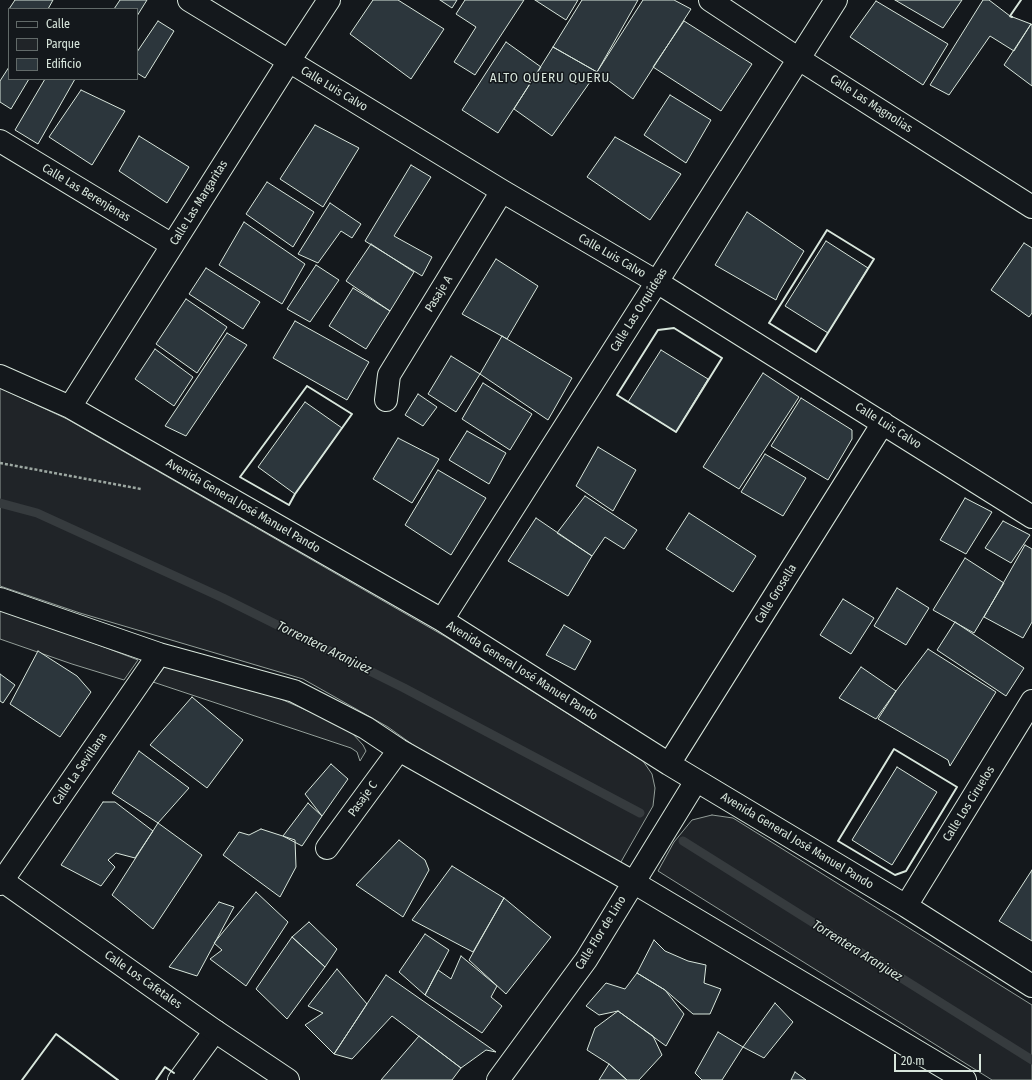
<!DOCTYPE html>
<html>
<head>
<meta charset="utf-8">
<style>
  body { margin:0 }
  #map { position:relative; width:1032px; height:1080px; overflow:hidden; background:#14181c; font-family:"Fira Sans Condensed",sans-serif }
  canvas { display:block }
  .legend { position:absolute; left:8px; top:8px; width:130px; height:72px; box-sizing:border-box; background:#14181c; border:1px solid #626a69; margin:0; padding:5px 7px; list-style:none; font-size:12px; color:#d8e6dc }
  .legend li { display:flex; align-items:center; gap:8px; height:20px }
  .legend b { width:20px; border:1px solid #626a69 }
  .scale { position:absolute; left:894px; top:1054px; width:87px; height:18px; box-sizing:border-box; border:2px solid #d8e6dc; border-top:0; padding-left:5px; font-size:12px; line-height:14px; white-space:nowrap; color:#d8e6dc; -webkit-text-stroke:3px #14181c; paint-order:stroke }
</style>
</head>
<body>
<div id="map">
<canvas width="1032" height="1080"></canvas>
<ul class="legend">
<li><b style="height:5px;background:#14181c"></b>Calle</li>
<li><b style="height:11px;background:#202428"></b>Parque</li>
<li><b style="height:11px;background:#2c363c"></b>Edificio</li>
</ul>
<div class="scale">20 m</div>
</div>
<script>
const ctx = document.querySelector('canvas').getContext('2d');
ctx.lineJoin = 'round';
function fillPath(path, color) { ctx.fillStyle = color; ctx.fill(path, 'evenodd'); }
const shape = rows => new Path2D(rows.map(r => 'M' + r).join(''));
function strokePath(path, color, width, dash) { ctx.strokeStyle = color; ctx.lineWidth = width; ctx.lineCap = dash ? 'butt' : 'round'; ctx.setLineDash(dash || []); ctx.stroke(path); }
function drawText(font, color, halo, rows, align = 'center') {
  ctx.font = font + ' "Fira Sans Condensed",sans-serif'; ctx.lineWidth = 3; ctx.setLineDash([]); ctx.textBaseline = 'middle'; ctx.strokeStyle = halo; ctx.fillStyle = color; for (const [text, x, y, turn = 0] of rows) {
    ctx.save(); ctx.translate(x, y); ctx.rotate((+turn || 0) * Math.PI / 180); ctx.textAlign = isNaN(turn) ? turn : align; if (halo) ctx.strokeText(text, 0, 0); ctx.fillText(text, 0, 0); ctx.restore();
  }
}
const green = shape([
  [0,388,67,419,446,637,643,761,652,774,655,788,653,806,610,881,504,810,388,727,303,679,80,613,0,586,0,388],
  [0,610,91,642,138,660,124,680,72,664,0,639,0,610],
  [166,665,274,696,340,725,352,733,363,745,366,751,360,761,357,752,351,748,153,682,166,665],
  [712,815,733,818,1032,1005,1032,1080,992,1080,658,871,674,842,692,820,712,815]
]);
fillPath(green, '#202428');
strokePath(green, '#939e99', 1);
strokePath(shape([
  [0,503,37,513,223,598,404,688,640,813],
  [683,841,1032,1060]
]), '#363b3e', 9);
const building = shape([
  [15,0,53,0,48,9,9,9,15,0],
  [120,0,147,0,137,16,137,9,114,9,120,0],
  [373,0,398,0,444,29,411,79,350,34,373,0],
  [440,0,457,0,452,8,440,0],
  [465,0,524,0,475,75,454,62,476,27,456,14,465,0],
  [535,0,578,0,566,20,535,0],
  [582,0,638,0,597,72,553,47,582,0],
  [643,0,674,0,691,9,633,99,597,72,643,0],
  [895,0,962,0,943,28,895,0],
  [983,0,989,0,1010,16,1031,24,1014,51,990,36,949,95,930,85,983,0],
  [876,1,948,44,923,85,850,37,876,1],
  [158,21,174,31,145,78,137,73,137,52,158,21],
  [684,21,752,64,721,111,653,67,684,21],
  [1031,24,1032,25,1032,86,1004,65,1031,24],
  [506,42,541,67,498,133,462,110,506,42],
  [553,47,597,72,552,136,514,109,553,47],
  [9,67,9,79,29,79,11,109,0,102,0,81,9,67],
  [45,79,75,79,38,144,15,130,45,79],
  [81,90,125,111,92,165,49,137,81,90],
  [670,95,711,120,686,163,644,135,670,95],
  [315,125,359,148,323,207,280,179,315,125],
  [139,136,189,167,167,203,119,171,139,136],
  [615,137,681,174,650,220,587,177,615,137],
  [411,165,431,177,394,236,432,257,422,276,365,241,411,165],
  [267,182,314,212,293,247,246,214,267,182],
  [330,203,361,224,352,238,341,231,318,263,298,254,330,203],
  [747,212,804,251,779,293,776,300,715,265,747,212],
  [244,222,305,264,282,304,219,265,244,222],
  [826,241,868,268,828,333,785,306,826,241],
  [1024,243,1032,248,1032,313,1029,317,991,290,1024,243],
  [371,244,414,272,390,311,346,281,371,244],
  [496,259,538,286,507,339,462,314,496,259],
  [316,265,339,280,310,322,287,309,316,265],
  [206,268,260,302,243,329,189,294,206,268],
  [353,288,390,311,366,349,329,326,353,288],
  [186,299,227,327,197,373,156,344,186,299],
  [295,321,369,362,347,400,273,358,295,321],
  [227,333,247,345,186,436,165,426,227,333],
  [502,336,572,378,548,420,480,374,502,336],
  [155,349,193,377,174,406,135,379,155,349],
  [661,350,708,379,676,432,628,402,661,350],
  [451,356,480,374,456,412,428,394,451,356],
  [763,373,799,397,739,489,703,467,763,373],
  [483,383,532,414,510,450,462,419,483,383],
  [418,394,437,407,423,426,405,415,418,394],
  [801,398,852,430,852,439,828,480,771,446,801,398],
  [305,402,342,428,295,494,258,467,305,402],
  [467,431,506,453,489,484,449,460,467,431],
  [398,438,439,459,412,503,373,479,398,438],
  [598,447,636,470,613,511,576,486,598,447],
  [765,454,806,478,783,516,741,492,765,454],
  [438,470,486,498,451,555,405,525,438,470],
  [585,496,637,530,624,549,605,537,592,556,557,533,585,496],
  [965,498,992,512,966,554,940,540,965,498],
  [689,513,756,556,733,592,666,549,689,513],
  [536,518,592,556,568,596,508,561,536,518],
  [1003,521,1030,535,1011,563,985,548,1003,521],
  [1025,545,1032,549,1032,622,1023,638,984,617,1025,545],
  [965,558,1004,583,974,633,933,610,965,558],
  [897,588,929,608,906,645,874,626,897,588],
  [843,599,874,618,851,654,820,635,843,599],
  [955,622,1024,668,1006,696,937,650,955,622],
  [564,625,591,641,575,670,546,655,564,625],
  [928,649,996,692,950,766,948,760,878,719,896,691,928,649],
  [38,651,77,676,91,692,60,737,10,704,38,651],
  [861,667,896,691,876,719,839,698,861,667],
  [0,674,15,685,3,703,0,701,0,674],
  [192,697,243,740,207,788,150,745,192,697],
  [139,751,189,788,158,823,112,793,139,751],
  [331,764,348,779,322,816,305,794,331,764],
  [897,767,937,792,892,865,852,840,897,767],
  [103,802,115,802,153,831,135,858,116,853,108,860,115,867,101,886,61,865,103,802],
  [308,803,322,816,302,846,283,836,308,803],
  [158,823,202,855,153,929,112,895,158,823],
  [261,829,295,840,296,867,280,897,223,855,239,832,249,835,261,829],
  [399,840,425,860,429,870,403,917,356,885,399,840],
  [452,866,504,898,473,952,412,920,452,866],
  [1032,870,1032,941,999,921,1032,870],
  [256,892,288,922,246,986,210,959,222,950,214,943,256,892],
  [504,898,551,937,506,994,469,960,504,898],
  [219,902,234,907,197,976,169,967,219,902],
  [309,922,337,949,325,967,292,937,309,922],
  [425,934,449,950,425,995,399,972,425,934],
  [292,937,325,967,287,1019,256,989,292,937],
  [654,940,665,951,688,961,706,965,704,983,721,989,710,1014,693,1014,665,990,637,973,654,940],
  [461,956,497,986,491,997,502,1006,482,1033,425,995,438,970,451,979,461,956],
  [337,969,367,1004,334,1054,305,1025,323,1013,308,1006,337,969],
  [637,973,665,990,684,1014,666,1046,618,1011,599,1015,586,1006,606,983,625,989,637,973],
  [386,975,496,1052,486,1050,461,1068,392,1016,352,1059,334,1054,386,975],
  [775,1003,793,1022,764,1058,743,1047,775,1003],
  [618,1011,653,1036,662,1055,639,1080,627,1080,609,1064,587,1050,595,1028,618,1011],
  [718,1032,743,1047,722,1080,702,1080,695,1073,718,1032],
  [419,1036,461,1068,452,1080,381,1080,419,1036],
  [609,1064,627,1080,599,1080,609,1064],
  [795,1072,806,1080,791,1080,795,1072]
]);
fillPath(building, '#2c363c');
strokePath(building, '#d8e6dc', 1);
const minor = shape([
  [189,0,502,191,657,282,1032,517],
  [710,0,799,59,1032,207],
  [0,141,172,245],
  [0,376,70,407,442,620,669,764,906,906,1032,986],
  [386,400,389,375,502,191],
  [70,407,289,61,329,0],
  [0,599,159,654,294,691,366,728,399,750,633,882,965,1080],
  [442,620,836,0],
  [669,764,883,423],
  [327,848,399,750],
  [0,884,159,654],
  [906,906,1032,701],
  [179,1080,215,1031],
  [498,1080,586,960,696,781]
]);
const major = shape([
  [0,879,215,1031,288,1080]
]);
strokePath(minor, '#d8e6dc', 24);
strokePath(major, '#d8e6dc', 24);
strokePath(shape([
  [0,463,141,489]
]), '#9da8a2', 2.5, [3, 2]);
strokePath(minor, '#14181c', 22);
strokePath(major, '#14181c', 22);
strokePath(shape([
  [1012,17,1010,16,1021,0],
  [827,230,874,259,816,352,769,323,827,230],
  [674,328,722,358,676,432,617,395,658,330,674,328],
  [307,386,352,414,295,494,289,505,240,477,307,386],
  [894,749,957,787,906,871,895,875,838,841,894,749],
  [22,1080,56,1034,118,1080],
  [156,1080,165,1067,174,1073]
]), '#d8e6dc', 2);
drawText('12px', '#d8e6dc', '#14181c', [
  ["Calle Luis Calvo",334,89,31],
  ["Calle Las Magnolias",871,104,33],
  ["Calle Las Berenjenas",86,193,31],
  ["Calle Las Margaritas",199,203,-58],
  ["Calle Luis Calvo",612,256,30],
  ["Pasaje A",439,294,-58],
  ["Calle Las Orquídeas",639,310,-58],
  ["Calle Luis Calvo",888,426,32],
  ["Avenida General José Manuel Pando",243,506,30],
  ["Calle Grosella",776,594,-58],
  ["Avenida General José Manuel Pando",522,671,32],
  ["Calle La Sevillana",80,769,-55],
  ["Pasaje C",363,799,-54],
  ["Calle Los Ciruelos",969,804,-58],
  ["Avenida General José Manuel Pando",797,841,31],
  ["Calle Flor de Lino",601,933,-58],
  ["Calle Los Cafetales",143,980,35]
]);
ctx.letterSpacing = '1px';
drawText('13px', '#d8e6dc', '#14181c', [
  ["ALTO QUERU QUERU",550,78]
]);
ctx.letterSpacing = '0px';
drawText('italic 13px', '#d8e6dc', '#14181c', [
  ["Torrentera Aranjuez",324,648,26],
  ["Torrentera Aranjuez",857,951,32]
]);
</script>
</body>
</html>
